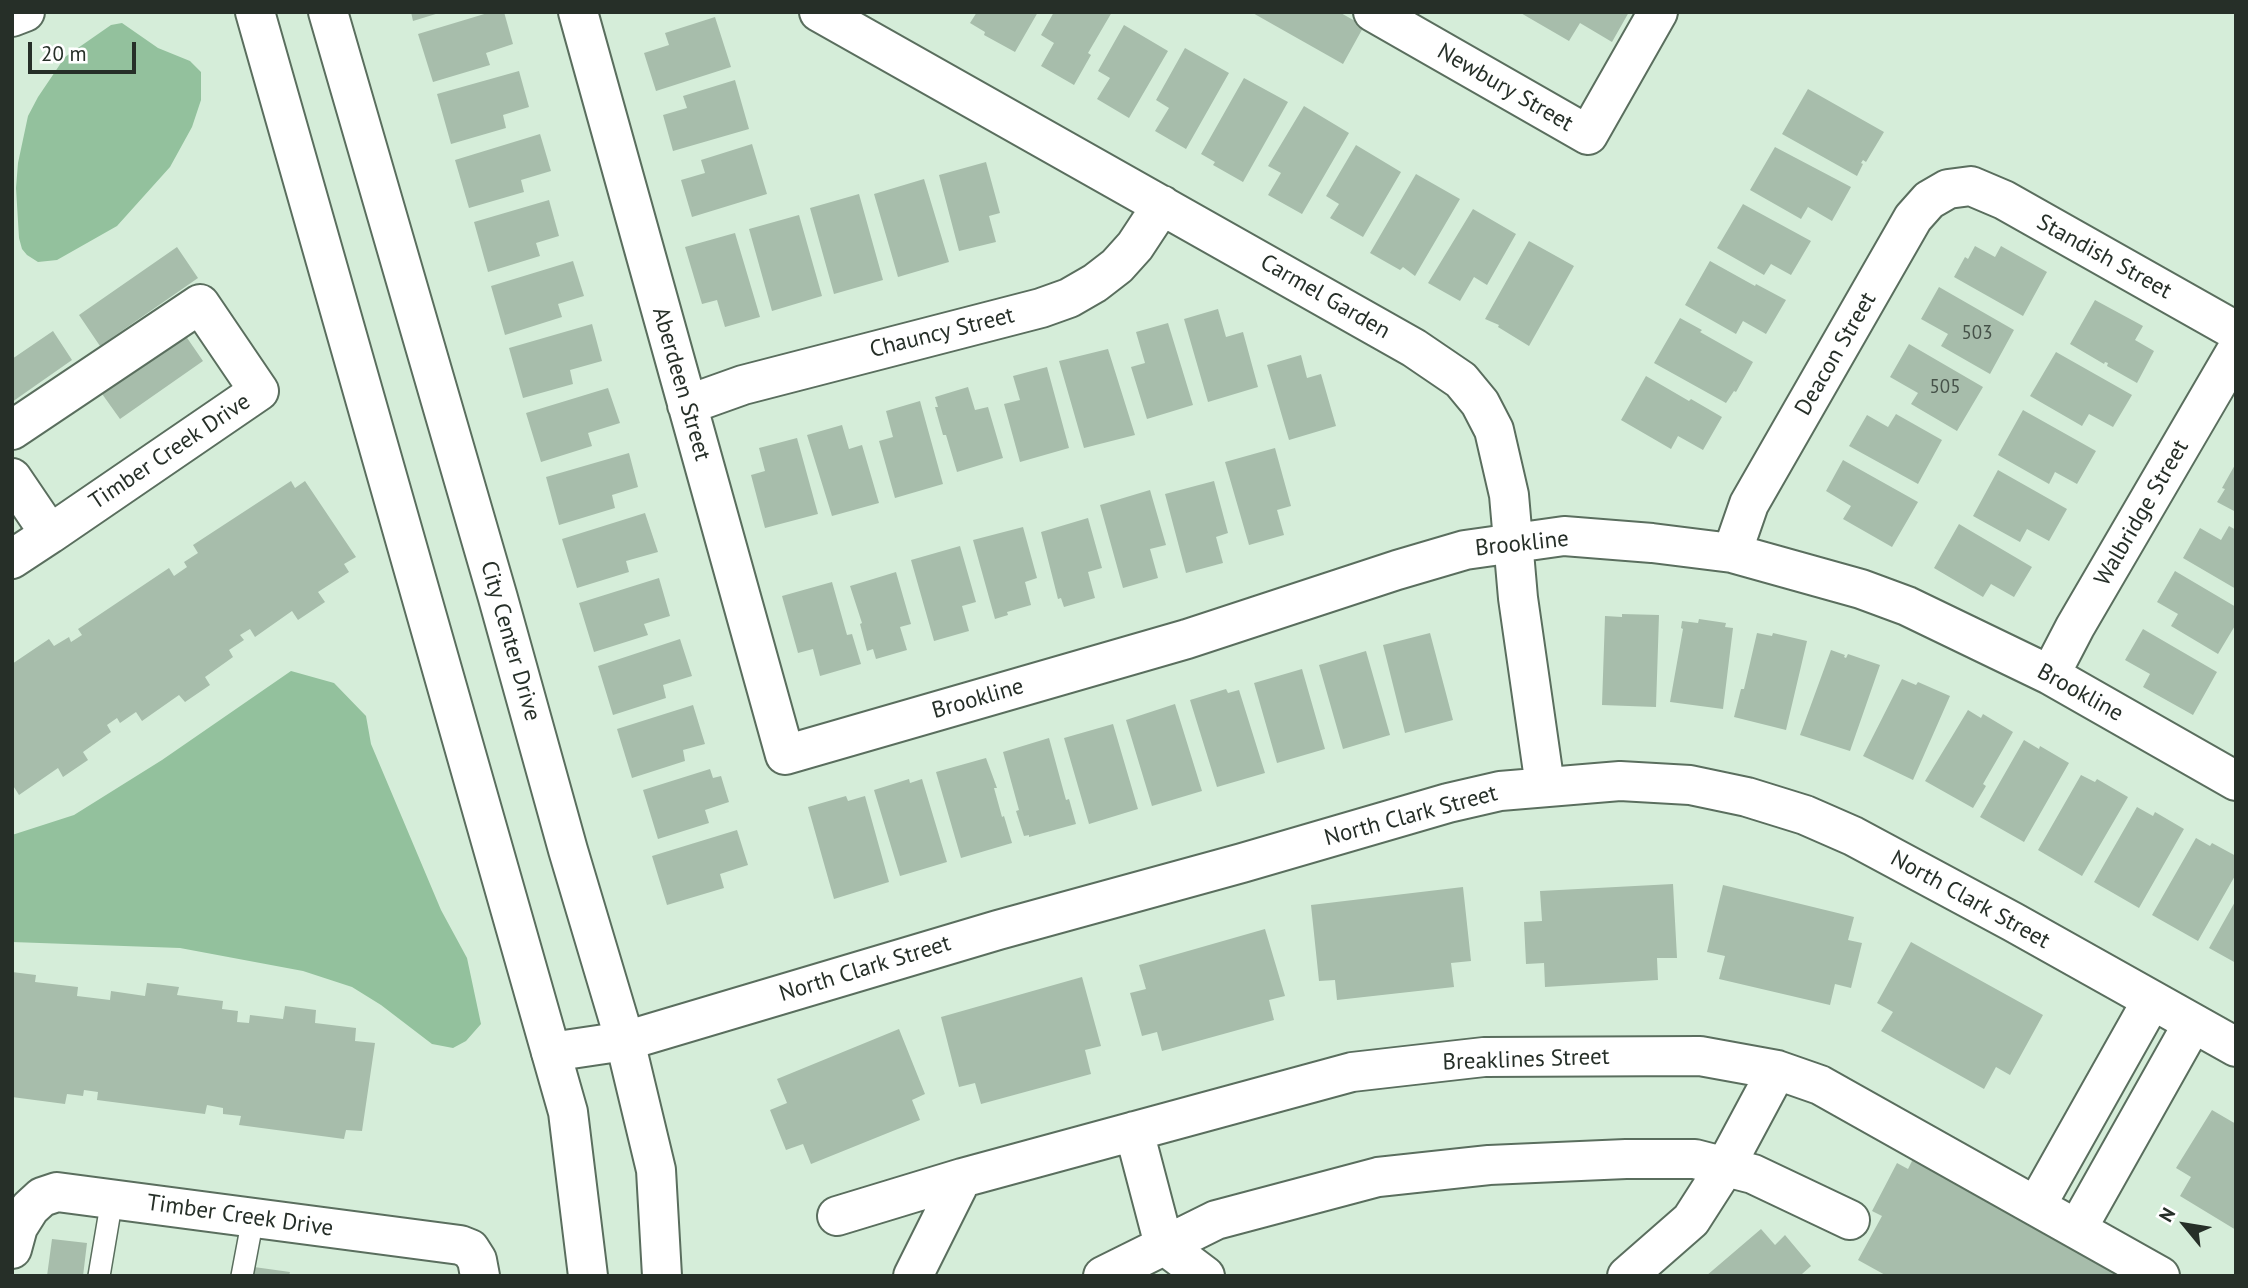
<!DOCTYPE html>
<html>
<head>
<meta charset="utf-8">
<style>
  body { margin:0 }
  #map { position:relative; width:2248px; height:1288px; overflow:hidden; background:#d5edd9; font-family:"PT Sans",sans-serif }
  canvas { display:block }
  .frame { position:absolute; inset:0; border:14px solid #262f28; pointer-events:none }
  .north { position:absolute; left:2150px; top:1190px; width:70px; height:70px; -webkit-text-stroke:5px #fff; paint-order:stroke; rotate:300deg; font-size:19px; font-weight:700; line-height:28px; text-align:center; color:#262f28 }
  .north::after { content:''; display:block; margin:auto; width:24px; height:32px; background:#262f28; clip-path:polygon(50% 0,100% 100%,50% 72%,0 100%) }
  .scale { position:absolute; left:28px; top:42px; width:108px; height:32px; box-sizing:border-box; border:4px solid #262f28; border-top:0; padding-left:9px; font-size:21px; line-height:24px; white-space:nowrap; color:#262f28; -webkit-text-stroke:5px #fff; paint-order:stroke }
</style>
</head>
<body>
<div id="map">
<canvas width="2248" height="1288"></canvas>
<div class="frame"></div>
<div class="north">N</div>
<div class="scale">20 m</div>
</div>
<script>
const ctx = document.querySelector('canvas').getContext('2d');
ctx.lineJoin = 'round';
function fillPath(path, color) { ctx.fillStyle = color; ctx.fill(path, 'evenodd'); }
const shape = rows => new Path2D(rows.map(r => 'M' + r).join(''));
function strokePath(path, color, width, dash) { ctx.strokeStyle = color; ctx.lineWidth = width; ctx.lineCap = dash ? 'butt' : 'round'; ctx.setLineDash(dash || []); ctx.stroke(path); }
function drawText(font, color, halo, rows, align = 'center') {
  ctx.font = font + ' "PT Sans",sans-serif'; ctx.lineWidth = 7; ctx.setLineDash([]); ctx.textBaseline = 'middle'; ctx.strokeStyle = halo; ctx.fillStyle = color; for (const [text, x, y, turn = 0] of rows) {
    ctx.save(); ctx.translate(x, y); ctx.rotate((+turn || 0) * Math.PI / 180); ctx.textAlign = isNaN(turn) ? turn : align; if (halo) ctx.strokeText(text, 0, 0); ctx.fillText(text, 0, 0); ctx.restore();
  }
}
fillPath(shape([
  [122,23,158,48,190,61,201,72,201,100,192,127,170,167,117,226,57,260,38,262,27,255,22,249,19,238,16,188,18,163,28,116,38,97,65,57,111,25],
  [291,671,334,683,366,716,371,744,441,910,467,958,481,1024,466,1041,453,1048,432,1044,381,1005,352,987,303,971,180,948,12,942,12,835,74,815,162,760]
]), '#93c19d');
fillPath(shape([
  [411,12,439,12,439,13,413,21],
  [491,12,504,12,513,44,486,53,490,65,433,82,418,34],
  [977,12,1038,12,1015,52,984,35,985,32,970,23],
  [1054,12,1112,12,1088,53,1091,55,1074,85,1041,66,1054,43,1041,35],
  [1251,12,1339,12,1364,26,1343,64],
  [1519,12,1629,12,1612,42,1580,23,1569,41],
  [715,17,731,67,656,91,644,53,669,45,665,33],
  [1124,25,1168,51,1129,118,1097,99,1110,78,1098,71],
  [1185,48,1229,73,1186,149,1155,131,1169,108,1156,100],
  [519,71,529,107,503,115,506,128,451,144,437,94],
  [1244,78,1288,102,1243,182,1213,165,1215,162,1201,154],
  [735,80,749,129,673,151,663,115,687,108,683,96],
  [1808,89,1884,132,1866,162,1863,160,1861,163,1863,164,1857,176,1782,134],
  [1304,106,1349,133,1302,214,1268,195,1281,173,1268,166],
  [540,134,551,171,521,180,524,192,469,208,455,160],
  [752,144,767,194,692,217,681,180,705,173,701,160],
  [1356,145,1401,172,1363,237,1330,218,1339,204,1326,196],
  [1775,147,1851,187,1832,221,1808,207,1801,219,1750,190],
  [986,162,1000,213,989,216,996,242,959,251,939,175],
  [1416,174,1460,199,1415,276,1403,267,1400,270,1370,253],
  [924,179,949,262,898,277,874,194],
  [859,194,883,280,834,294,810,208],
  [549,200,559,236,536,243,540,256,488,272,474,222],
  [1743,204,1811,241,1791,275,1771,264,1764,275,1717,248],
  [1473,209,1516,234,1487,285,1474,277,1460,301,1428,283],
  [799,215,822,296,772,311,749,229],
  [735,233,760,317,725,327,717,300,702,304,685,247],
  [1529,241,1574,266,1529,346,1498,327,1499,325,1485,319],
  [1975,246,1995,257,2001,246,2047,272,2023,316,1954,277,1965,257,1968,259],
  [177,247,198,278,100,346,79,315],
  [573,261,584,296,558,304,562,317,505,335,491,286],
  [1710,261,1755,286,1756,284,1786,300,1766,334,1743,321,1736,334,1685,305],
  [1939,287,2014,330,1990,374,1941,346,1948,334,1921,319],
  [2095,300,2143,326,2135,340,2154,351,2137,383,2107,366,2108,363,2105,362,2104,364,2070,344],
  [1218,309,1226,337,1243,332,1258,387,1208,402,1184,319],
  [1680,318,1702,330,1700,332,1753,362,1736,392,1734,391,1726,403,1654,363],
  [1168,323,1193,405,1147,419,1131,367,1145,363,1136,332],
  [592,324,602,361,570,370,573,384,523,398,509,348],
  [53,331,72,360,12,402,12,359],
  [183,332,203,361,120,419,100,391],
  [1909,344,1983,387,1957,431,1911,404,1918,393,1890,377],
  [1108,349,1135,435,1084,448,1059,361],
  [2056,352,2132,395,2113,427,2089,414,2082,426,2030,396],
  [1301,355,1307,378,1321,374,1336,426,1289,440,1267,365],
  [1047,367,1069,448,1020,462,1004,404,1020,400,1013,376],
  [1646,376,1689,401,1691,399,1722,417,1703,450,1678,436,1671,449,1621,420],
  [968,387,975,410,988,407,1003,458,957,472,946,435,943,435,935,407,938,407,935,397],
  [608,388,620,423,588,433,592,446,541,462,526,413],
  [920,401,943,484,895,498,879,441,893,437,886,411],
  [2023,410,2096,451,2077,484,2055,472,2049,484,1998,455],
  [1896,414,1942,440,1918,484,1849,446,1867,415,1888,427],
  [842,425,849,449,862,445,879,503,832,516,807,435],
  [797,438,818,514,765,528,751,475,765,471,759,448],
  [1275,448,1291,506,1277,510,1284,535,1249,545,1225,462],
  [629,453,638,487,612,495,615,508,559,525,546,477],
  [1843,460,1918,502,1892,547,1843,519,1851,506,1826,491],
  [2236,463,2236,512,2217,502,2225,489,2222,488],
  [1998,470,2067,509,2049,541,2027,529,2020,542,1973,516],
  [291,481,295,488,305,481,356,557,344,564,349,572,318,592,325,602,298,620,292,611,255,637,250,629,240,635,244,640,229,650,233,657,205,677,210,685,185,702,179,695,142,721,136,712,120,723,117,718,107,725,111,732,83,752,88,760,63,777,58,768,19,795,12,784,12,664,49,639,54,646,69,637,71,642,82,635,78,629,169,568,174,576,187,567,184,562,198,553,193,545],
  [1214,481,1228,533,1216,537,1223,563,1186,573,1165,494],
  [1150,490,1166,545,1150,549,1158,578,1123,588,1100,505],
  [645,513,658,552,626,561,629,572,577,588,562,539],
  [1088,518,1102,568,1088,572,1095,598,1064,607,1061,598,1058,599,1041,532],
  [1959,524,2032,567,2014,597,1991,584,1983,597,1934,568],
  [2229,526,2236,530,2236,589,2183,558,2200,528,2221,540],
  [1023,527,1037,578,1025,582,1031,605,1007,612,1008,615,995,619,973,540],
  [960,546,976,602,962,606,969,631,934,641,911,560],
  [2175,571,2236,607,2236,624,2218,654,2171,626,2178,614,2157,602],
  [896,572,911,624,900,627,907,650,876,659,873,649,867,651,860,624,862,623,850,586],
  [659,578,670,616,644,624,648,635,594,652,579,603],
  [832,582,847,635,852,634,861,664,820,676,813,649,798,653,782,596],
  [1622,614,1659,615,1656,707,1602,705,1605,616,1622,617],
  [1699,619,1726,623,1725,627,1733,628,1723,709,1670,702,1683,629,1681,628,1682,621,1698,623],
  [2143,629,2217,672,2193,715,2143,687,2150,674,2125,660],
  [1430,633,1453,720,1405,733,1383,645],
  [1757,633,1772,636,1773,633,1807,641,1786,730,1734,717,1741,689,1744,689],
  [680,639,692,676,663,685,666,698,613,715,598,666],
  [1831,650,1845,655,1844,657,1846,658,1848,654,1880,665,1850,751,1800,735],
  [1366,651,1390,735,1343,749,1319,665],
  [1302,669,1325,749,1277,763,1254,683],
  [1902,679,1916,685,1918,682,1950,696,1913,780,1863,756],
  [1226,689,1228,693,1239,690,1265,773,1217,787,1190,700],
  [1175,704,1202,791,1152,806,1126,720],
  [693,705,705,744,683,750,685,761,632,778,617,729],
  [1968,710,1981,718,1983,714,2013,732,1983,784,1986,786,1973,808,1925,781],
  [1113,724,1138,809,1089,824,1064,738],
  [1049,738,1066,800,1069,799,1076,824,1029,837,1029,835,1024,836,1016,811,1019,810,1003,752],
  [2024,740,2039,749,2040,746,2069,763,2024,842,1980,817],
  [986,758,997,788,994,788,1002,817,1004,816,1012,843,961,858,936,772],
  [710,769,713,778,721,776,729,802,705,810,709,823,658,839,643,790],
  [2081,775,2095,782,2097,779,2128,797,2082,876,2038,850],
  [909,779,910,783,922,779,947,862,900,876,874,790],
  [846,796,848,801,865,796,889,882,834,899,808,807],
  [2137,807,2153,816,2155,812,2184,829,2139,908,2094,882],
  [737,830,748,865,720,874,724,888,667,905,652,856],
  [2196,838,2210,846,2212,843,2236,856,2236,874,2198,941,2152,915],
  [1673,884,1677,958,1657,958,1658,980,1545,987,1544,963,1526,964,1524,922,1542,921,1540,891],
  [1723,885,1854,917,1848,940,1862,943,1851,988,1835,984,1830,1005,1719,979,1725,956,1707,952],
  [1463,887,1471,961,1451,963,1454,987,1337,1000,1335,980,1319,981,1311,905],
  [2236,900,2236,963,2209,948],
  [1265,929,1285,996,1269,1000,1274,1020,1162,1051,1157,1032,1142,1036,1130,993,1146,989,1139,965],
  [1911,942,2043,1015,2010,1075,1996,1067,1984,1089,1881,1031,1893,1012,1877,1003],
  [12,972,36,975,35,982,78,987,77,996,110,1000,111,991,145,996,147,983,179,987,177,995,223,1001,222,1009,238,1011,237,1022,249,1023,250,1015,283,1019,285,1006,316,1010,315,1023,356,1028,355,1041,375,1043,362,1131,346,1130,344,1139,239,1125,241,1116,223,1114,223,1108,207,1105,205,1114,97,1100,98,1092,84,1090,83,1096,67,1094,65,1104,12,1097],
  [1082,977,1101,1046,1085,1050,1091,1074,981,1104,975,1083,959,1087,941,1017],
  [899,1029,925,1094,912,1100,920,1120,811,1164,803,1144,786,1150,770,1110,787,1103,777,1079],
  [2212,1110,2236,1124,2236,1230,2180,1196,2191,1177,2176,1168],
  [1914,1157,2136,1276,1887,1276,1858,1260,1882,1216,1872,1211,1897,1163,1908,1169],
  [1761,1229,1775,1245,1785,1235,1811,1266,1802,1274,1804,1276,1706,1276],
  [52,1239,87,1243,83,1276,47,1276],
  [254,1267,290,1272,289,1276,253,1276]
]), '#a7bdab');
const lane = shape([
  [99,1276,112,1199],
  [242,1276,253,1218]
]);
const street = shape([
  [578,12,785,755,1187,639,1397,570,1465,550,1564,536,1652,543,1732,553,1861,589,1907,606,2050,675,2236,781],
  [819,12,1414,348,1461,380,1480,403,1494,430,1509,495,1518,598,1545,786],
  [1373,12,1588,135,1658,12],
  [12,17,25,12],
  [687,405,743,385,1041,308,1069,298,1095,283,1117,266,1135,246,1162,205],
  [12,430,200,304,259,391,50,534,12,478],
  [1732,553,1749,504,1913,218,1929,200,1948,189,1971,186,2004,200,2236,331],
  [12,559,50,534],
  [2050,675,2075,627,2236,351],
  [551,1052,625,1041,998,930,1242,863,1448,803,1500,791,1620,781,1690,785,1747,797,1805,815,1853,836,2013,922,2236,1047],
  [1134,1131,1164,1245,1205,1276],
  [2036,1206,2152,1000],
  [837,1216,962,1178],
  [2077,1229,2193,1023],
  [12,1249,18,1227,30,1208,42,1197,57,1192,460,1245,470,1249,477,1260,480,1276],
  [913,1276,962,1178,1352,1072,1484,1057,1700,1056,1777,1070,1820,1085,2160,1276],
  [1103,1276,1216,1220,1378,1177,1489,1165,1626,1159,1695,1159,1753,1174,1850,1220],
  [1627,1276,1691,1220,1725,1167,1777,1070]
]);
const secondary = shape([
  [255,12,568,1112,588,1276],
  [328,12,498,598,568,850,625,1041,656,1170,662,1276]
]);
strokePath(lane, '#5a6e5e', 24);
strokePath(street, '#5a6e5e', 42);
strokePath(secondary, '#5a6e5e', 42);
strokePath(lane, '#fff', 21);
strokePath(street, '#fff', 38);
strokePath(secondary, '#fff', 38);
drawText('19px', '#465249', null, [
  ["503",1977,334],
  ["505",1945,388]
]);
drawText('23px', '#262f28', '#fff', [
  ["Newbury Street",1505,88,30],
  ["Standish Street",2104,257,29],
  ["Carmel Garden",1325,297,30],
  ["Chauncy Street",942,333,-14],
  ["Deacon Street",1836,354,-60],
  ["Aberdeen Street",681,384,74],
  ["Timber Creek Drive",170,452,-34],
  ["Walbridge Street",2142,513,-60],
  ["Brookline",1522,544,-6],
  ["City Center Drive",510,641,74],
  ["Brookline",2080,693,29],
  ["Brookline",978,699,-16],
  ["North Clark Street",1411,816,-15],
  ["North Clark Street",1970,900,29],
  ["North Clark Street",865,969,-17],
  ["Breaklines Street",1526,1060,-2],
  ["Timber Creek Drive",240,1216,8]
]);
</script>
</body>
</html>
